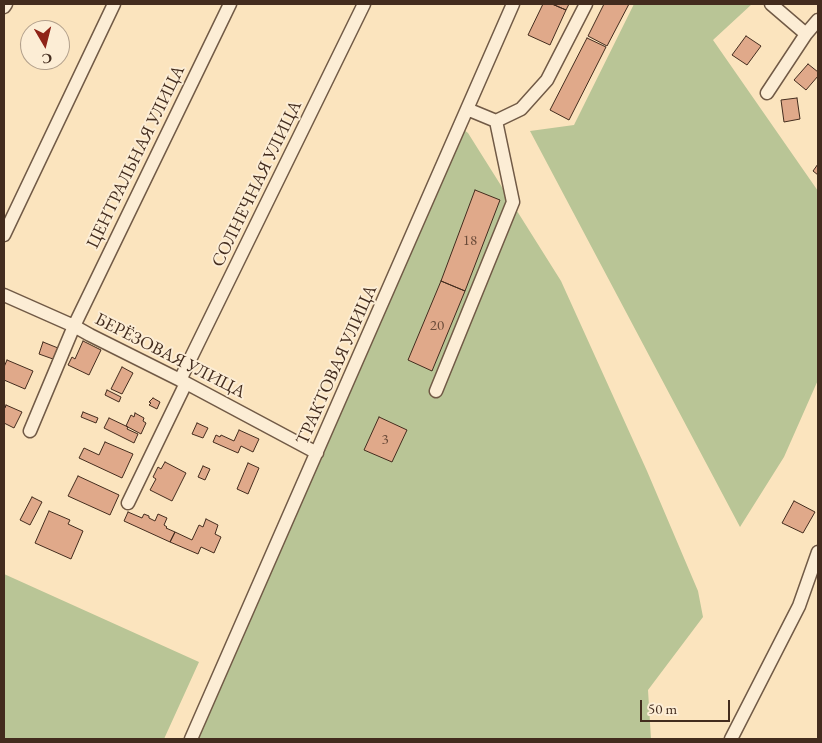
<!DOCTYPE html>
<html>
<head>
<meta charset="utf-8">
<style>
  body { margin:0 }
  #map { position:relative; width:822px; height:743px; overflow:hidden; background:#fbe4be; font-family:"EB Garamond",serif }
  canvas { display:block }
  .frame { position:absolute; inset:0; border:5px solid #432c1e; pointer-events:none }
  .north { position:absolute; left:20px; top:20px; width:50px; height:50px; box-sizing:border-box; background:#fcedd5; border:1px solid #b2a08c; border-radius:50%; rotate:172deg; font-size:14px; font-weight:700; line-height:20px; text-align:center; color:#432c1e }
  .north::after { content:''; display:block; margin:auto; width:18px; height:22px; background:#8f2418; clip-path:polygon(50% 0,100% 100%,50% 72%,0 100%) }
  .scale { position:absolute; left:640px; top:700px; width:90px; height:22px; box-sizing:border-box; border:2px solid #432c1e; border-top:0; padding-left:6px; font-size:15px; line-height:18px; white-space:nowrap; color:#432c1e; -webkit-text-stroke:4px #fcedd5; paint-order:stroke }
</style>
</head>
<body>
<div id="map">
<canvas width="822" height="743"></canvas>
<div class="frame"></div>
<div class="north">С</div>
<div class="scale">50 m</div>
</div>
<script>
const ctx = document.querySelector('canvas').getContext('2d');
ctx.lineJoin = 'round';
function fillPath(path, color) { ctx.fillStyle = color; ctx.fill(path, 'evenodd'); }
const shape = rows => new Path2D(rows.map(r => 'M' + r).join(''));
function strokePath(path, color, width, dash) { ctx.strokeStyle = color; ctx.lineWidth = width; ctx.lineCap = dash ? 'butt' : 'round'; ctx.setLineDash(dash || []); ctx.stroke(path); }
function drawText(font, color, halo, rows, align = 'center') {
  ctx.font = font + ' "EB Garamond",serif'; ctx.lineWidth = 4; ctx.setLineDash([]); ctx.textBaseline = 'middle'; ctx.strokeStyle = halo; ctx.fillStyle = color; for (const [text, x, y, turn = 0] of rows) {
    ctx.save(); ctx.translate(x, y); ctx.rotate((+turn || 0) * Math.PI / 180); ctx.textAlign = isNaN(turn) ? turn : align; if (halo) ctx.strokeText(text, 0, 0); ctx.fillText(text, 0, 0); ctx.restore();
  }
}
fillPath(shape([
  [634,4,752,4,713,40,818,191,818,380,784,457,740,527,530,131,574,125],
  [460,127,468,133,561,281,647,471,698,591,703,617,648,690,651,739,197,739],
  [4,574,199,662,164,739,4,739]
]), '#b9c596');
const building = shape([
  [543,4,552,4,566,10,550,45,528,35,543,4],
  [552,4,569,4,566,10,552,4],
  [604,4,629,4,607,46,588,36,604,4],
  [746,36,761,46,747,65,732,55,746,36],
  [587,38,606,47,569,120,550,110,587,38],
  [808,64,818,72,818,76,806,90,794,80,808,64],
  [797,98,800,119,784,122,781,100,797,98],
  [818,164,818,175,813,171,818,164],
  [475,190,500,200,465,291,441,281,475,190],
  [441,281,465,291,432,371,408,360,441,281],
  [83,341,101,350,89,375,68,365,72,357,75,359,83,341],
  [43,342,58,348,53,359,39,354,43,342],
  [7,360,33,371,25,389,4,380,4,367,7,360],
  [122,367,133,373,122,394,111,389,122,367],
  [107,390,121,397,119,402,105,395,107,390],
  [153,398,160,402,157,409,149,405,151,403,149,402,153,398],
  [6,405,22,412,14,428,4,423,4,408,5,408,6,405],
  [83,412,98,418,96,423,81,417,83,412],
  [135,413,144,418,143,421,146,423,141,434,126,426,131,415,134,417,135,413],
  [379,417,407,430,392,462,364,450,379,417],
  [109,418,128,427,127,429,138,434,134,443,104,428,109,418],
  [197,423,208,428,203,438,192,434,197,423],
  [239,430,259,439,253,452,241,446,238,453,213,442,216,435,220,437,221,435,234,441,239,430],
  [105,442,133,454,122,478,79,458,84,448,99,455,105,442],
  [165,462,186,473,172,501,150,490,156,479,153,477,158,467,161,469,165,462],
  [248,463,259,468,248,494,237,489,248,463],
  [203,466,210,469,205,480,198,477,203,466],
  [78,476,119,495,110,515,68,496,78,476],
  [32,497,42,502,30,525,20,520,32,497],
  [794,501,815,512,803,533,782,523,794,501],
  [49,511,70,520,68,524,83,531,71,559,35,543,49,511],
  [128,512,142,518,144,514,149,516,149,518,155,521,158,514,167,518,164,525,167,527,166,528,175,532,170,542,124,521,128,512],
  [206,519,218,525,215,534,221,537,214,553,201,547,198,554,170,542,175,532,192,540,199,525,203,527,206,519]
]);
fillPath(building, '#e0a98a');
strokePath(building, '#432c1e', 1);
const minor = shape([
  [771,4,806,34],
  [4,7,6,4],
  [767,93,806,34,818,20],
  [467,109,496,121,521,109,547,80,586,4],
  [4,235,114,4],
  [4,295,74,326,90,335,186,383,317,453],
  [180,380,364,4],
  [436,391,513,202,496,121],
  [30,431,74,326,230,4],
  [128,503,186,383],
  [191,739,513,4],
  [731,739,799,606,818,552]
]);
strokePath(minor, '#715a46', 15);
strokePath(minor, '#fcedd5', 12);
drawText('15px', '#6a4b39', null, [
  ["18",470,241],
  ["20",437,326],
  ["3",385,440]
]);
drawText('18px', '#432c1e', '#fcedd5', [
  ["ЦЕНТРАЛЬНАЯ УЛИЦА",136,157,-64],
  ["СОЛНЕЧНАЯ УЛИЦА",257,184,-64],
  ["БЕРЁЗОВАЯ УЛИЦА",170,356,27],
  ["ТРАКТОВАЯ УЛИЦА",337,365,-66]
]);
</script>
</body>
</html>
